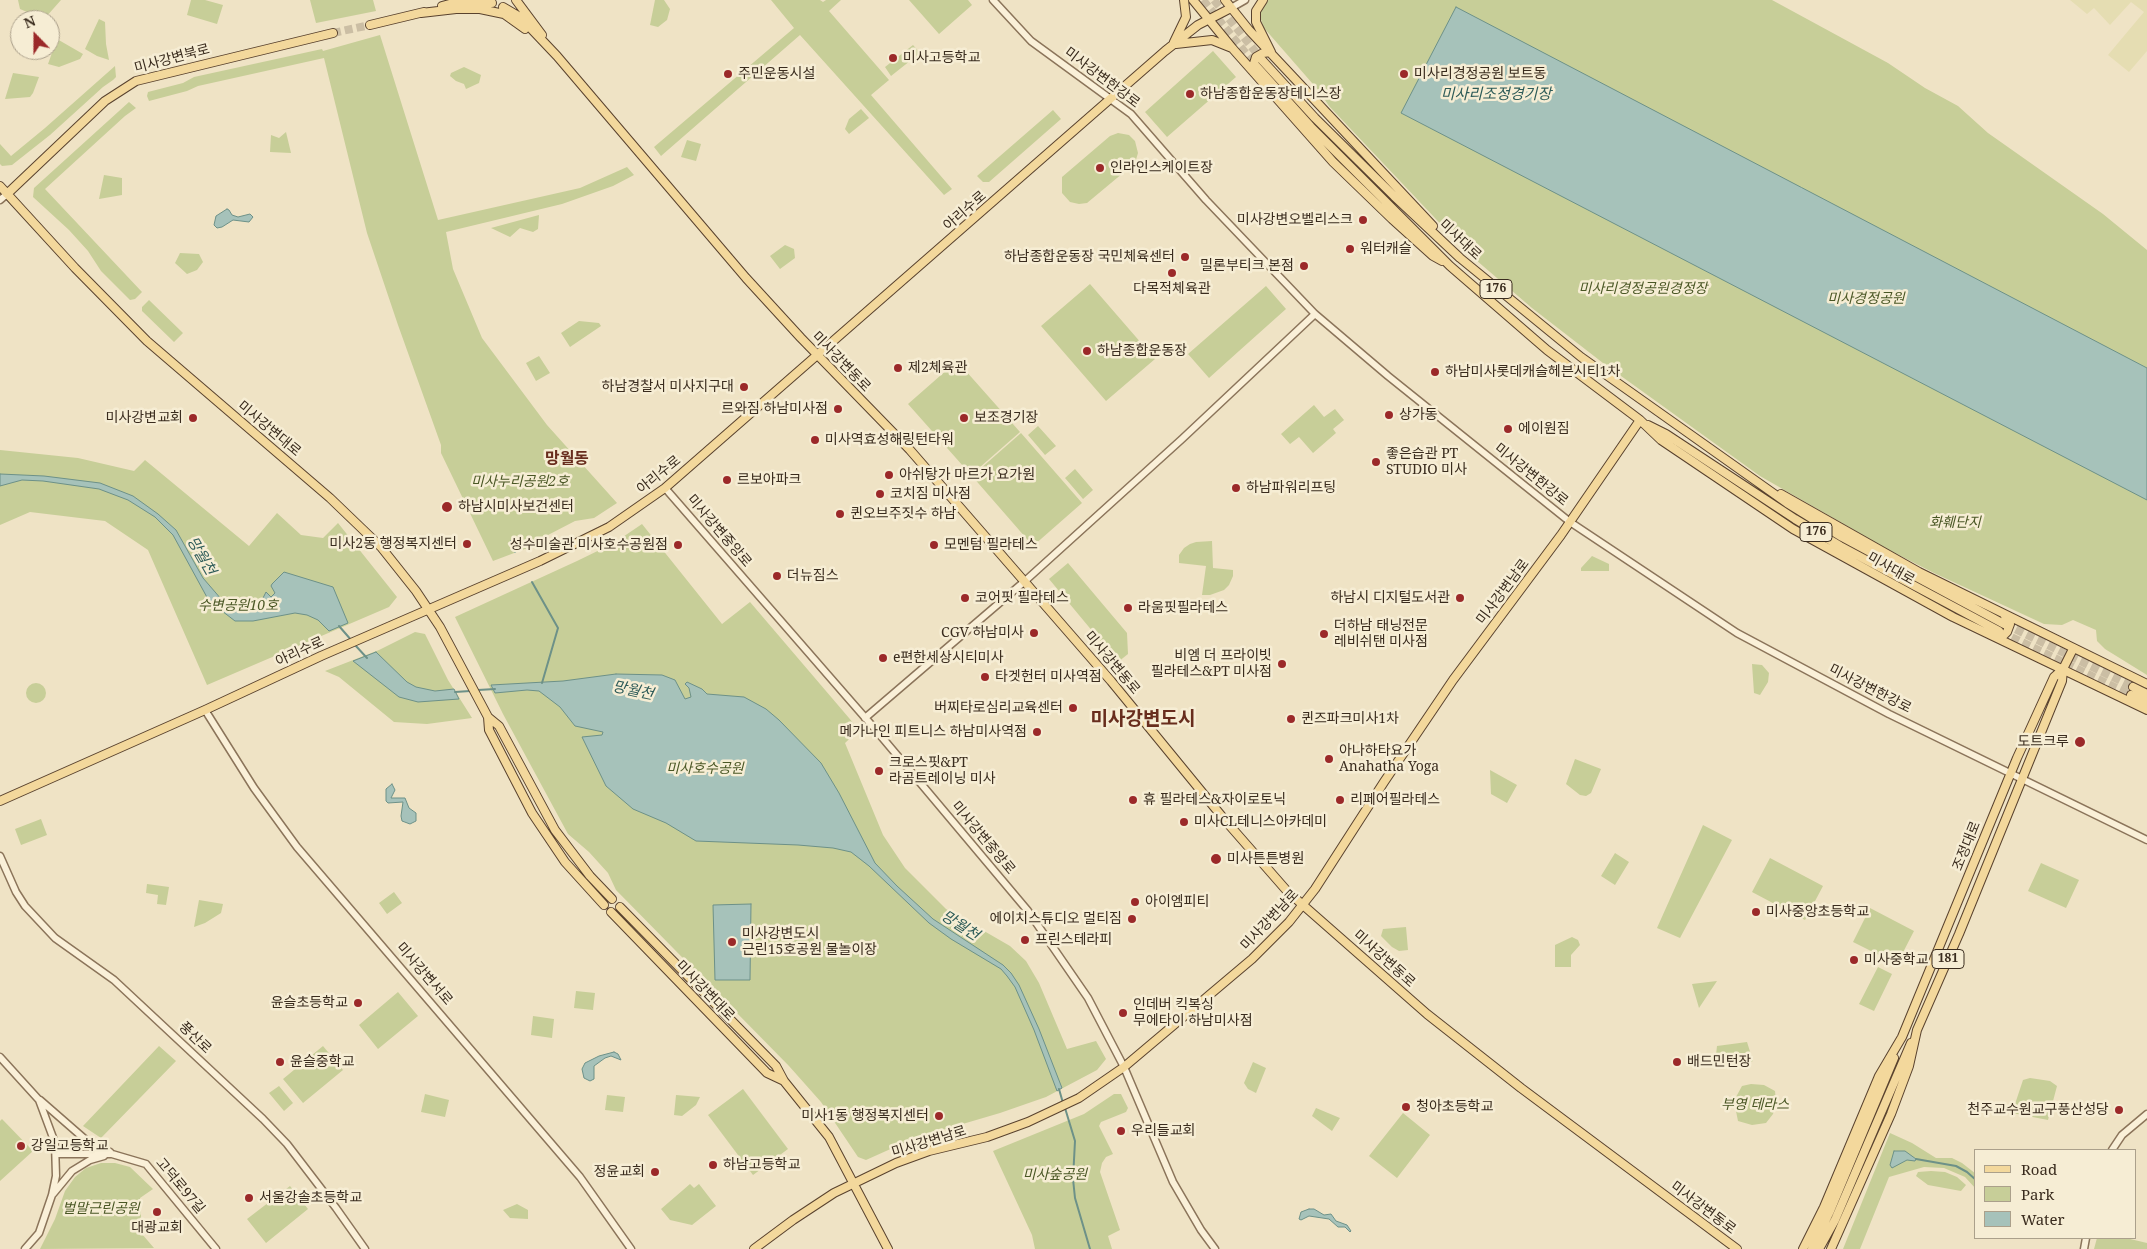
<!DOCTYPE html>
<html>
<head>
<meta charset="utf-8">
<style>
  body { margin:0 }
  #map { position:relative; width:2147px; height:1249px; overflow:hidden; background:#efe3c5; font-family:"Noto Serif",serif }
  canvas { display:block }
  .legend { position:absolute; left:1974px; top:1149px; width:162px; height:90px; box-sizing:border-box; background:#f6edd4; border:1px solid #aba08b; margin:0; padding:6px 9px; list-style:none; font-size:15px; color:#3a2c1e }
  .legend li { display:flex; align-items:center; gap:10px; height:25px }
  .legend b { width:25px; border:1px solid #aba08b }
  .north { position:absolute; left:10px; top:10px; width:50px; height:50px; box-sizing:border-box; background:#f6edd4; border:1px solid #aba08b; border-radius:50%; rotate:338deg; font-size:14px; font-weight:700; line-height:20px; text-align:center; color:#3a2c1e }
  .north::after { content:''; display:block; margin:auto; width:18px; height:22px; background:#9b2929; clip-path:polygon(50% 0,100% 100%,50% 72%,0 100%) }
</style>
</head>
<body>
<div id="map">
<canvas width="2147" height="1249"></canvas>
<ul class="legend">
<li><b style="height:6px;background:#f3d89c"></b>Road</li>
<li><b style="height:14px;background:#c7ce98"></b>Park</li>
<li><b style="height:14px;background:#a6c2ba"></b>Water</li>
</ul>
<div class="north">N</div>
</div>
<script>
const ctx = document.querySelector('canvas').getContext('2d');
ctx.lineJoin = 'round';
function fillPath(path, color) { ctx.fillStyle = color; ctx.fill(path, 'evenodd'); }
const shape = rows => new Path2D(rows.map(r => 'M' + r).join(''));
function strokePath(path, color, width, dash) { ctx.strokeStyle = color; ctx.lineWidth = width; ctx.lineCap = dash ? 'butt' : 'round'; ctx.setLineDash(dash || []); ctx.stroke(path); }
function drawText(font, color, halo, rows, align = 'center') {
  ctx.font = font + ' "Noto Serif","Noto Sans KR",serif'; ctx.lineWidth = 5; ctx.setLineDash([]); ctx.textBaseline = 'middle'; ctx.strokeStyle = halo; ctx.fillStyle = color; for (const [text, x, y, turn = 0] of rows) {
    ctx.save(); ctx.translate(x, y); ctx.rotate((+turn || 0) * Math.PI / 180); ctx.textAlign = isNaN(turn) ? turn : align; if (halo) ctx.strokeText(text, 0, 0); ctx.fillText(text, 0, 0); ctx.restore();
  }
}
fillPath(shape([
  [2070,0,2147,0,2147,51,2129,72,2108,55,2144,12,2131,2,2110,25,2094,8,2087,14]
]), '#e5ddb2');
fillPath(shape([
  [18,0,61,0,46,17,41,18,20,9],
  [191,0,205,0,223,5,217,24,187,15],
  [310,0,373,0,376,11,316,23],
  [655,0,664,0,670,9,667,20,658,27,650,25],
  [771,0,820,0,823,2,826,0,841,0,829,11,889,80,871,95,952,189,944,195,800,35,661,156,654,147,794,28],
  [909,0,968,0,972,5,939,34],
  [1268,0,1772,0,1888,63,1925,88,1958,106,1988,133,2103,214,2147,250,2147,675,2105,649,2097,641,2096,630,2073,620,2062,625,2044,624,1934,573,1887,549,1760,476,1603,363,1532,308,1469,254,1329,106,1319,91,1264,28,1260,17,1261,7],
  [99,19,105,22,106,44,109,60,97,56,85,49],
  [380,35,438,220,580,188,627,167,634,175,613,186,562,204,446,232,453,269,482,338,547,425,617,503,594,518,575,521,548,535,530,547,493,561,441,453,441,445,398,325,367,233,324,58,198,86,187,91,149,101,147,96,148,92,183,83,194,77,322,49,323,51],
  [57,39,83,54,80,59,59,67,48,64],
  [913,45,920,53,891,76,885,67],
  [1213,51,1236,77,1167,137,1145,112],
  [115,66,116,77,113,80,103,87,50,135,12,165,2,166,0,164,0,144,11,156,45,128],
  [464,67,481,75,479,83,466,89,464,84,456,81,450,76,451,73],
  [13,73,39,77,33,93,30,97,5,99],
  [129,102,136,108,125,116,45,189,142,292,135,299,130,300,101,271,88,251,69,230,33,197,34,188],
  [861,109,869,118,849,134,845,129,849,119],
  [1053,110,1061,119,989,182,983,182,977,176],
  [286,132,291,153,270,152,271,135,279,138],
  [1118,133,1129,135,1135,141,1138,153,1135,163,1087,203,1079,204,1070,202,1062,193,1062,177,1110,136],
  [687,140,701,144,696,161,681,157],
  [104,175,122,178,122,195,99,199],
  [539,215,538,229,533,232,520,228,510,237,491,228],
  [785,245,794,249,795,258,780,269,770,256],
  [180,253,199,254,203,262,197,270,187,274,175,263],
  [1090,284,1155,359,1106,401,1041,326],
  [1266,286,1286,309,1239,351,1228,339,1239,351,1209,378,1188,354],
  [149,300,183,333,174,342,142,311,142,307],
  [579,321,599,323,601,326,570,347,561,333],
  [539,356,550,373,536,381,526,363],
  [957,361,1020,432,971,475,908,404],
  [1314,405,1324,417,1335,409,1344,420,1333,429,1336,433,1313,453,1299,437,1290,444,1281,434],
  [1038,426,1056,446,1045,455,1028,435],
  [1021,433,1082,503,1033,546,972,476],
  [0,450,78,458,134,471,145,460,249,546,277,513,301,535,323,538,338,523,397,597,389,607,207,685,148,550,105,521,30,512,0,525],
  [1075,469,1093,490,1083,499,1065,478],
  [642,524,722,624,750,602,849,718,859,730,845,743,883,835,905,868,946,909,1010,946,1026,961,1039,983,1067,1049,1096,1041,1106,1059,1097,1070,1046,1097,1000,1113,915,1138,866,1160,858,1157,821,1102,789,1066,616,890,608,873,589,852,568,834,503,714,455,617,577,561,614,543],
  [1212,541,1213,568,1233,570,1233,576,1229,585,1224,590,1210,595,1202,595,1206,566,1179,563,1179,555,1184,548,1190,544,1196,542],
  [1592,556,1609,564,1609,571,1581,571,1581,568],
  [1068,563,1127,633,1128,654,1118,662,1049,579],
  [415,632,425,634,448,680,472,718,427,724,394,722,339,677,325,671,379,650],
  [1752,664,1762,665,1769,673,1768,682,1760,695,1754,693],
  '26 693a10 10 0 1 1 20 0a10 10 0 1 1-20 0Z',
  [1575,759,1601,769,1591,793,1586,796,1580,795,1566,784],
  [1490,770,1517,785,1507,803,1491,794],
  [41,819,47,835,21,845,15,829],
  [1703,825,1732,840,1680,938,1657,928],
  [1615,853,1629,862,1615,885,1601,876],
  [1770,858,1823,886,1805,920,1752,892],
  [2041,863,2079,880,2066,908,2028,891],
  [147,884,169,887,166,905,157,904,158,895,146,893],
  [394,892,402,903,387,914,379,903],
  [199,900,223,904,221,913,205,923,194,927],
  [1870,908,1914,931,1897,964,1853,942],
  [1406,927,1408,950,1399,951,1392,947,1381,936,1383,929],
  [1572,937,1578,940,1580,945,1571,955,1571,967,1555,967,1555,945],
  [1878,967,1892,974,1874,1011,1859,1004],
  [1717,981,1699,1008,1692,984],
  [576,991,595,993,593,1010,574,1008],
  [398,992,418,1016,378,1049,359,1025],
  [533,1016,554,1019,552,1038,531,1035],
  [1747,1042,1753,1061,1745,1064,1730,1064,1729,1054,1716,1055,1717,1046],
  [159,1046,176,1061,101,1138,83,1126],
  [323,1046,343,1070,303,1103,283,1079],
  [1253,1062,1266,1068,1256,1093,1248,1089,1244,1083],
  [2030,1078,2050,1081,2057,1086,2048,1120,2012,1113,2023,1080],
  [1751,1084,1764,1085,1775,1091,1776,1103,1773,1114,1766,1123,1752,1125,1738,1121,1735,1106,1736,1097,1742,1086],
  [279,1086,293,1103,284,1111,269,1093],
  [743,1089,788,1149,753,1175,708,1115],
  [425,1094,449,1100,445,1117,421,1112],
  [1114,1094,1121,1094,1128,1108,1126,1112,1101,1122,1099,1126,1113,1154,1106,1157,1102,1163,1100,1172,1120,1230,1108,1236,1112,1249,1035,1249,1032,1235,993,1151,1084,1114],
  [607,1095,625,1097,623,1112,605,1110],
  [676,1095,700,1097,696,1105,682,1116,674,1115],
  [1316,1108,1340,1118,1332,1131,1312,1116],
  [1403,1113,1430,1135,1397,1178,1369,1156],
  [2,1119,33,1151,0,1181,0,1121],
  [1890,1133,1912,1143,1936,1158,1952,1158,1962,1163,1976,1174,1976,1189,1965,1177,1944,1168,1924,1167,1889,1177,1860,1249,1843,1249],
  [101,1163,115,1163,130,1167,153,1189,140,1198,142,1234,154,1248,40,1249,55,1219,65,1191,75,1177,86,1168],
  [1931,1171,1945,1172,1957,1177,1966,1185,1961,1191,1928,1185,1916,1176,1918,1172],
  [690,1184,694,1188,699,1184,716,1206,692,1225,670,1220,661,1209],
  [290,1186,308,1209,266,1243,247,1219],
  [517,1204,528,1210,528,1219,510,1218,503,1210],
  [2097,1238,2126,1238,2147,1243,2147,1249,2094,1249]
]), '#c7ce98');
const water = shape([
  [1456,7,2147,368,2147,500,1401,113,1456,7],
  [227,209,229,210,232,215,238,217,250,214,253,217,249,222,233,220,222,227,217,228,214,225,216,216,227,209],
  [0,474,44,476,100,483,133,496,158,514,176,530,203,578,228,607,234,610,244,609,254,606,262,600,266,592,271,597,275,593,271,586,272,584,284,572,333,587,348,623,329,631,318,620,307,615,295,613,253,621,235,621,209,601,173,535,155,517,128,500,99,489,43,481,22,480,0,486,0,474],
  [376,652,407,682,416,687,435,691,454,689,459,699,418,702,399,697,353,661,376,652],
  [616,674,662,675,675,680,685,699,691,697,689,688,685,684,687,682,702,689,707,694,744,697,766,709,779,720,821,763,839,793,875,863,897,886,933,919,1003,965,1011,973,1019,985,1039,1029,1062,1088,1057,1091,1034,1030,1015,987,1007,976,1001,969,951,939,929,923,869,866,851,852,833,848,798,845,696,841,666,823,633,809,606,786,582,737,602,735,603,732,575,726,560,707,539,691,527,690,495,693,491,685,563,681,616,674],
  [392,784,395,790,391,798,405,798,409,808,416,813,416,821,410,824,402,821,401,816,403,802,388,803,386,801,386,789,392,784],
  [751,904,750,980,715,980,713,905,751,904],
  [614,1052,618,1054,621,1060,611,1056,605,1058,594,1066,594,1079,590,1081,584,1078,582,1069,585,1063,599,1056,614,1052],
  [1894,1151,1905,1151,1916,1159,1915,1161,1907,1160,1892,1168,1890,1165,1894,1151],
  [1309,1209,1314,1209,1324,1215,1331,1214,1336,1221,1347,1225,1351,1231,1350,1232,1345,1227,1338,1227,1329,1219,1309,1216,1301,1220,1299,1219,1301,1212,1309,1209]
]);
fillPath(water, '#a6c2ba');
strokePath(water, '#6d9188', 1);
strokePath(shape([
  [511,541,515,552],
  [532,582,558,628,542,683],
  [339,626,352,641],
  [355,645,367,658],
  [478,690,495,689],
  [455,692,470,691],
  [1059,1089,1063,1103],
  [1065,1108,1075,1141,1073,1179,1075,1198,1090,1249],
  [1916,1159,1956,1166,1967,1172,1976,1180]
]), '#6d9188', 2);
strokePath(shape([
  [1203,0,1256,66],
  [1214,0,1262,60],
  [333,33,370,25],
  [2005,624,2133,687],
  [2001,632,2131,695]
]), '#cbbea4', 8, [8, 4]);
const minor = shape([
  [993,0,1031,41,1131,114,1206,200,1315,314,1388,376,1570,522,1737,633,1889,714,2147,840],
  [1231,8,1245,0],
  [0,200,7,194],
  [665,488,875,729,1028,911,1088,998,1124,1067,1173,1182,1201,1230,1215,1249],
  [205,710,254,788,297,847,580,1177,631,1249],
  [865,718,1025,581,1182,439,1315,314],
  [0,856,16,892,25,906,55,938,114,980,263,1119,287,1144,336,1208,365,1249],
  [0,1057,39,1100,55,1143,56,1176,52,1195,39,1233,25,1249],
  [40,1100,87,1141,110,1152],
  [2112,1150,2122,1135,2147,1114],
  [56,1154,112,1154,146,1164,216,1249],
  [53,1194,72,1171,90,1160,104,1156],
  [2084,1249,2086,1238]
]);
const major = shape([
  [516,0,542,35],
  [1193,0,1233,49,1333,162,1392,219,1433,256,1442,261],
  [1225,0,1249,30,1433,226],
  [465,3,492,3],
  [442,6,465,0],
  [503,7,520,17,557,56,746,278,801,338,910,450,1111,681,1224,819,1287,891,1427,1014,1521,1088,1737,1249],
  [421,13,456,9,480,9,504,14,525,29],
  [370,25,424,12],
  [1174,42,1186,17,1184,0],
  [1176,44,1212,40,1232,48],
  [1262,60,1315,118,1394,196,1460,258,1581,357,1787,503,1842,537,2004,624],
  [1256,66,1311,127,1450,266,1547,350,1640,420,1661,440,1793,529,1953,617,2147,710],
  [1252,70,1256,57,1263,53,1271,52,1256,22,1256,11,1263,0],
  [0,186,75,268,147,341,330,498,381,547,416,591,440,627,488,717,489,730,532,813,565,862,604,905],
  [7,194,105,101,136,81,333,33],
  [1648,425,1666,434,1795,519,1840,546,1999,631],
  [1781,494,1919,572,2147,684],
  [1996,637,2004,635,2007,632,2010,624,2005,616],
  [2133,687,2147,694],
  [2131,695,2147,702],
  [488,717,499,726,555,830,590,876,612,899],
  [0,801,205,710,321,656,540,561,609,527,665,488,1165,51,1198,25,1231,8],
  [620,907,776,1066,784,1081,829,1137,888,1249],
  [611,912,767,1073,784,1081],
  [754,1249,793,1220,834,1193,896,1163,929,1151,987,1137,1028,1122,1079,1098,1124,1067,1252,959,1289,922,1315,889,1384,782,1453,680,1561,535,1640,420],
  [1803,1249,1824,1207,1879,1076,1902,1037,2017,758,2054,677,2063,669,2073,649],
  [1812,1249,1830,1211,1894,1058],
  [1819,1249,1835,1220,1911,1043],
  [1831,1249,1891,1114,1909,1066,1917,1030,1959,934,2062,681,2063,669]
]);
strokePath(minor, '#8b745a', 9);
strokePath(major, '#59422e', 10);
strokePath(minor, '#faf0d8', 6);
strokePath(major, '#f3d89c', 8);
for (const [x, y, r, color] of [
  [893,58,5,"#9b2929"],
  [728,74,5,"#9b2929"],
  [1404,74,5,"#9b2929"],
  [1190,94,5,"#9b2929"],
  [1100,168,5,"#9b2929"],
  [1363,220,5,"#9b2929"],
  [1350,249,5,"#9b2929"],
  [1185,257,5,"#9b2929"],
  [1304,266,5,"#9b2929"],
  [1172,273,5,"#9b2929"],
  [1087,351,5,"#9b2929"],
  [898,368,5,"#9b2929"],
  [1435,372,5,"#9b2929"],
  [744,387,5,"#9b2929"],
  [838,409,5,"#9b2929"],
  [1389,415,5,"#9b2929"],
  [193,418,5,"#9b2929"],
  [964,418,5,"#9b2929"],
  [1508,429,5,"#9b2929"],
  [815,440,5,"#9b2929"],
  [1376,462,5,"#9b2929"],
  [889,475,5,"#9b2929"],
  [727,480,5,"#9b2929"],
  [1236,488,5,"#9b2929"],
  [880,494,5,"#9b2929"],
  [447,507,6,"#9b2929"],
  [840,514,5,"#9b2929"],
  [467,544,5,"#9b2929"],
  [678,545,5,"#9b2929"],
  [934,545,5,"#9b2929"],
  [777,576,5,"#9b2929"],
  [965,598,5,"#9b2929"],
  [1460,598,5,"#9b2929"],
  [1128,608,5,"#9b2929"],
  [1034,633,5,"#9b2929"],
  [1324,634,5,"#9b2929"],
  [883,658,5,"#9b2929"],
  [1282,664,5,"#9b2929"],
  [985,677,5,"#9b2929"],
  [1073,708,5,"#9b2929"],
  [1291,719,5,"#9b2929"],
  [1037,732,5,"#9b2929"],
  [2080,742,6,"#9b2929"],
  [1329,759,5,"#9b2929"],
  [879,771,5,"#9b2929"],
  [1133,800,5,"#9b2929"],
  [1340,800,5,"#9b2929"],
  [1184,822,5,"#9b2929"],
  [1216,859,6,"#9b2929"],
  [1135,902,5,"#9b2929"],
  [1756,912,5,"#9b2929"],
  [1132,919,5,"#9b2929"],
  [1025,940,5,"#9b2929"],
  [732,942,5,"#9b2929"],
  [1854,960,5,"#9b2929"],
  [358,1003,5,"#9b2929"],
  [1123,1013,5,"#9b2929"],
  [280,1062,5,"#9b2929"],
  [1677,1062,5,"#9b2929"],
  [1406,1107,5,"#9b2929"],
  [2119,1110,5,"#9b2929"],
  [939,1116,5,"#9b2929"],
  [1121,1131,5,"#9b2929"],
  [21,1146,5,"#9b2929"],
  [713,1165,5,"#9b2929"],
  [655,1172,5,"#9b2929"],
  [249,1198,5,"#9b2929"],
  [157,1212,5,"#9b2929"]
]) { const dot = new Path2D(); dot.arc(x, y, r, 0, 2 * Math.PI); ctx.fillStyle = color; ctx.fill(dot); strokePath(dot, '#f6edd4', 2); }
for (const [x, y, w] of [
  [1496,289,32],
  [1816,532,32],
  [1948,959,32]
]) { const box = new Path2D(); box.roundRect(x - w / 2, y - 9.5, w, 19, 4); ctx.fillStyle = '#f6edd4'; ctx.fill(box); strokePath(box, '#3a2c1e', 1); }
drawText('bold 12px', '#3a2c1e', null, [
  ["176",1496,289],
  ["176",1816,532],
  ["181",1948,959]
]);
drawText('14px', '#3a2c1e', '#f6edd4', [
  ["미사고등학교",903,58],
  ["주민운동시설",738,74],
  ["미사리경정공원 보트동",1414,74],
  ["하남종합운동장테니스장",1200,94],
  ["인라인스케이트장",1110,168],
  ["미사강변오벨리스크",1353,220,"right"],
  ["워터캐슬",1360,249],
  ["하남종합운동장 국민체육센터",1175,257,"right"],
  ["밀론부티크 본점",1294,266,"right"],
  ["다목적체육관",1172,289,"center"],
  ["하남종합운동장",1097,351],
  ["제2체육관",908,368],
  ["하남미사롯데캐슬헤븐시티1차",1445,372],
  ["하남경찰서 미사지구대",734,387,"right"],
  ["르와짐 하남미사점",828,409,"right"],
  ["상가동",1399,415],
  ["미사강변교회",183,418,"right"],
  ["보조경기장",974,418],
  ["에이원짐",1518,429],
  ["미사역효성해링턴타워",825,440],
  ["좋은습관 PT",1386,454],
  ["STUDIO 미사",1386,470],
  ["아쉬탕가 마르가 요가원",899,475],
  ["르보아파크",737,480],
  ["하남파워리프팅",1246,488],
  ["코치짐 미사점",890,494],
  ["하남시미사보건센터",458,507],
  ["퀸오브주짓수 하남",850,514],
  ["미사2동 행정복지센터",457,544,"right"],
  ["성수미술관 미사호수공원점",668,545,"right"],
  ["모멘텀 필라테스",944,545],
  ["더뉴짐스",787,576],
  ["코어핏 필라테스",975,598],
  ["하남시 디지털도서관",1450,598,"right"],
  ["라움핏필라테스",1138,608],
  ["더하남 태닝전문",1334,626],
  ["레비쉬탠 미사점",1334,642],
  ["CGV 하남미사",1024,633,"right"],
  ["비엠 더 프라이빗",1272,656,"right"],
  ["필라테스&PT 미사점",1272,672,"right"],
  ["e편한세상시티미사",893,658],
  ["타겟헌터 미사역점",995,677],
  ["버찌타로심리교육센터",1063,708,"right"],
  ["퀸즈파크미사1차",1301,719],
  ["메가나인 피트니스 하남미사역점",1027,732,"right"],
  ["도트크루",2069,742,"right"],
  ["아나하타요가",1339,751],
  ["Anahatha Yoga",1339,767],
  ["크로스핏&PT",889,763],
  ["라곰트레이닝 미사",889,779],
  ["휴 필라테스&자이로토닉",1143,800],
  ["리페어필라테스",1350,800],
  ["미사CL테니스아카데미",1194,822],
  ["미사튼튼병원",1227,859],
  ["아이엠피티",1145,902],
  ["미사중앙초등학교",1766,912],
  ["에이치스튜디오 멀티짐",1122,919,"right"],
  ["미사강변도시",742,934],
  ["근린15호공원 물놀이장",742,950],
  ["프린스테라피",1035,940],
  ["미사중학교",1864,960],
  ["윤슬초등학교",348,1003,"right"],
  ["인데버 킥복싱",1133,1005],
  ["무에타이 하남미사점",1133,1021],
  ["윤슬중학교",290,1062],
  ["배드민턴장",1687,1062],
  ["청아초등학교",1416,1107],
  ["천주교수원교구풍산성당",2109,1110,"right"],
  ["미사1동 행정복지센터",929,1116,"right"],
  ["우리들교회",1131,1131],
  ["강일고등학교",31,1146],
  ["하남고등학교",723,1165],
  ["정윤교회",645,1172,"right"],
  ["서울강솔초등학교",259,1198],
  ["대광교회",157,1228,"center"]
], 'left');
drawText('14px', '#3a2c1e', '#f6edd4', [
  ["미사강변북로",172,59,-15],
  ["미사강변한강로",1102,78,37],
  ["아리수로",965,211,-41],
  ["미사대로",1460,240,43],
  ["미사강변동로",841,362,46],
  ["미사강변대로",269,429,40],
  ["아리수로",659,475,-39],
  ["미사강변한강로",1531,475,39],
  ["미사강변중앙로",719,531,49],
  ["미사대로",1891,569,29],
  ["미사강변남로",1503,592,-53],
  ["아리수로",300,652,-25],
  ["미사강변동로",1112,663,50],
  ["미사강변한강로",1870,689,27],
  ["미사강변중앙로",983,838,50],
  ["조정대로",1967,846,-68],
  ["미사강변남로",1270,920,-47],
  ["미사강변동로",1384,959,42],
  ["미사강변서로",424,974,49],
  ["미사강변대로",705,991,46],
  ["풍산로",195,1038,44],
  ["미사강변남로",929,1142,-17],
  ["고덕로97길",180,1186,50],
  ["미사강변동로",1703,1208,37]
]);
drawText('italic 14px', '#4a5725', '#f6edd4', [
  ["미사리경정공원경정장",1643,289],
  ["미사경정공원",1866,299],
  ["미사누리공원2호",520,482],
  ["화훼단지",1955,523],
  ["수변공원10호",238,606],
  ["미사호수공원",705,769],
  ["부영 테라스",1755,1105],
  ["미사숲공원",1055,1175],
  ["벌말근린공원",101,1209]
]);
drawText('italic 15px', '#2d5b58', '#f6edd4', [
  ["미사리조정경기장",1496,95],
  ["망월천",201,556,60],
  ["망월천",633,691,12],
  ["망월천",960,926,33]
]);
drawText('bold 16px', '#682d1d', '#f6edd4', [
  ["망월동",567,459]
]);
drawText('bold 19px', '#682d1d', '#f6edd4', [
  ["미사강변도시",1143,720]
]);
</script>
</body>
</html>
